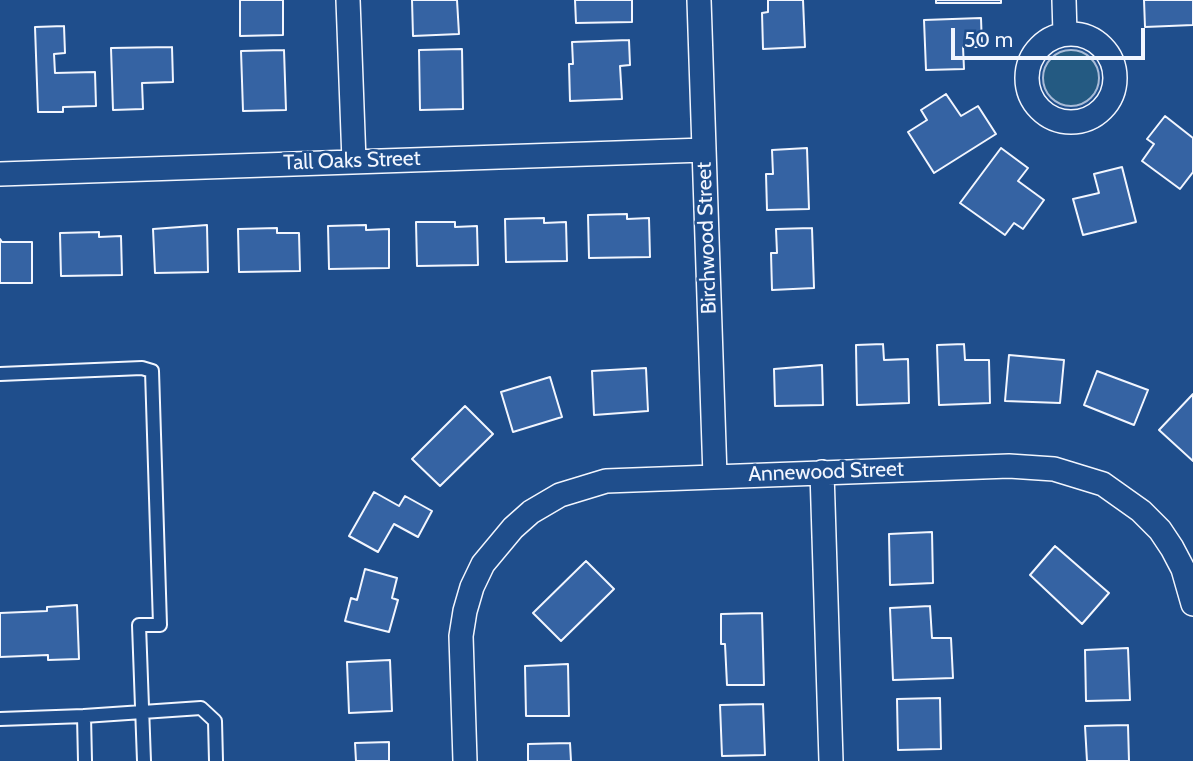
<!DOCTYPE html>
<html>
<head>
<meta charset="utf-8">
<style>
  body { margin:0 }
  #map { position:relative; width:1193px; height:761px; overflow:hidden; background:#1f4e8c; font-family:Cabin,sans-serif }
  canvas { display:block }
  .scale { position:absolute; left:951px; top:28px; width:194px; height:32px; box-sizing:border-box; border:4px solid #f2f6ff; border-top:0; padding-left:9px; font-size:21px; line-height:24px; white-space:nowrap; color:#f2f6ff; -webkit-text-stroke:5px #1f4e8c; paint-order:stroke }
</style>
</head>
<body>
<div id="map">
<canvas width="1193" height="761"></canvas>
<div class="scale">50 m</div>
</div>
<script>
const ctx = document.querySelector('canvas').getContext('2d');
ctx.lineJoin = 'round';
function fillPath(path, color) { ctx.fillStyle = color; ctx.fill(path, 'evenodd'); }
const shape = rows => new Path2D(rows.map(r => 'M' + r).join(''));
function strokePath(path, color, width, dash) { ctx.strokeStyle = color; ctx.lineWidth = width; ctx.lineCap = dash ? 'butt' : 'round'; ctx.setLineDash(dash || []); ctx.stroke(path); }
function drawText(font, color, halo, rows, align = 'center') {
  ctx.font = font + ' Cabin,sans-serif'; ctx.lineWidth = 5; ctx.setLineDash([]); ctx.textBaseline = 'middle'; ctx.strokeStyle = halo; ctx.fillStyle = color; for (const [text, x, y, turn = 0] of rows) {
    ctx.save(); ctx.translate(x, y); ctx.rotate((+turn || 0) * Math.PI / 180); ctx.textAlign = isNaN(turn) ? turn : align; if (halo) ctx.strokeText(text, 0, 0); ctx.fillText(text, 0, 0); ctx.restore();
  }
}
const green = shape([
  '1043 78a28 28 0 1 1 56 0a28 28 0 1 1-56 0Z'
]);
fillPath(green, '#245a82');
strokePath(green, '#a8bbd7', 2);
const building = shape([
  [240,0,283,0,283,35,240,36,240,0],
  [412,0,457,0,459,34,413,36,412,0],
  [575,0,632,0,632,22,576,23,575,0],
  [768,0,803,0,805,47,763,49,762,13,768,12,768,0],
  [936,0,1001,0,1001,3,936,3,936,0],
  [1144,0,1193,0,1193,25,1145,27,1144,0],
  [981,18,982,47,963,47,964,69,926,70,924,20,981,18],
  [64,26,65,53,54,54,55,73,95,72,96,106,63,107,63,112,38,112,35,27,64,26],
  [629,40,630,65,620,66,622,99,570,101,569,64,573,64,572,42,629,40],
  [172,47,173,82,142,83,143,109,113,110,111,48,172,47],
  [462,49,463,109,420,110,419,50,462,49],
  [284,50,286,110,243,111,241,51,284,50],
  [946,94,961,116,978,106,996,134,934,173,908,132,927,120,921,110,946,94],
  [1165,116,1193,138,1193,172,1180,189,1142,161,1154,144,1147,139,1165,116],
  [807,148,809,209,767,210,766,174,773,174,772,150,807,148],
  [1001,148,1028,168,1018,181,1044,200,1023,229,1014,223,1005,235,960,203,1001,148],
  [1122,167,1136,222,1083,235,1073,199,1099,193,1094,174,1122,167],
  [627,214,627,219,649,218,650,257,589,258,588,215,627,214],
  [544,218,544,223,566,222,567,261,506,262,505,219,544,218],
  [416,222,455,222,455,227,477,226,478,265,417,266,416,222],
  [207,225,208,272,155,273,153,229,207,225],
  [366,225,366,230,389,229,389,268,329,269,328,226,366,225],
  [277,228,277,233,299,233,300,271,239,272,238,229,277,228],
  [812,228,814,288,772,290,771,253,777,253,776,229,812,228],
  [99,232,99,237,121,236,122,275,61,276,60,233,99,232],
  [0,239,2,242,32,242,32,283,0,283,0,239],
  [883,344,884,360,908,359,909,403,857,405,856,345,883,344],
  [964,344,965,360,989,360,990,403,939,405,937,345,964,344],
  [1009,355,1064,360,1060,403,1005,401,1009,355],
  [822,365,823,405,775,406,774,369,822,365],
  [646,368,648,411,594,415,592,371,646,368],
  [1097,371,1148,390,1134,425,1084,405,1097,371],
  [550,377,562,417,513,432,501,392,550,377],
  [1193,394,1193,461,1159,430,1193,394],
  [465,406,493,434,440,486,412,459,465,406],
  [374,492,399,506,405,496,432,511,418,537,394,524,378,552,349,536,374,492],
  [932,532,933,583,890,585,889,534,932,532],
  [1055,546,1109,593,1082,624,1030,575,1055,546],
  [586,561,614,589,561,641,533,613,586,561],
  [365,569,397,578,392,598,398,600,389,632,345,621,351,598,357,600,365,569],
  [77,605,79,659,48,660,48,655,0,657,0,613,47,611,47,607,77,605],
  [930,606,932,638,951,638,953,678,893,680,890,608,930,606],
  [762,613,764,685,727,685,725,644,721,644,721,614,762,613],
  [1128,648,1130,700,1086,701,1085,650,1128,648],
  [390,660,392,711,349,713,347,662,390,660],
  [568,664,569,716,526,716,525,666,568,664],
  [940,698,941,749,898,750,897,699,940,698],
  [763,704,765,755,722,756,720,705,763,704],
  [1128,725,1129,761,1087,761,1085,726,1128,725],
  [389,742,389,761,356,761,355,743,389,742],
  [570,743,571,761,528,761,528,744,570,743]
]);
fillPath(building, '#3563a3');
strokePath(building, '#f2f6ff', 2);
const service = shape([
  [0,374,142,368,152,371,160,625,139,625,144,761],
  [84,716,201,708,215,721,216,761],
  [0,719,84,716,85,761]
]);
const minor = shape([
  [348,0,354,161],
  [699,0,715,476],
  [1064,0,1065,34],
  '1027 78a44 44 0 1 1 88 0a44 44 0 1 1-88 0Z',
  [0,174,704,150],
  [822,472,831,761],
  [465,761,461,636,465,611,472,587,483,564,513,528,531,512,560,495,606,481,1009,466,1054,469,1103,484,1141,511,1160,530,1172,548,1183,569,1193,604]
]);
strokePath(service, '#f2f6ff', 16);
strokePath(minor, '#f2f6ff', 26);
strokePath(service, '#1f4e8c', 12);
strokePath(minor, '#1f4e8c', 23);
drawText('21px', '#f2f6ff', '#1f4e8c', [
  ["Tall Oaks Street",352,161,-2],
  ["Birchwood Street",707,238,-92],
  ["Annewood Street",826,472,-2]
]);
</script>
</body>
</html>
